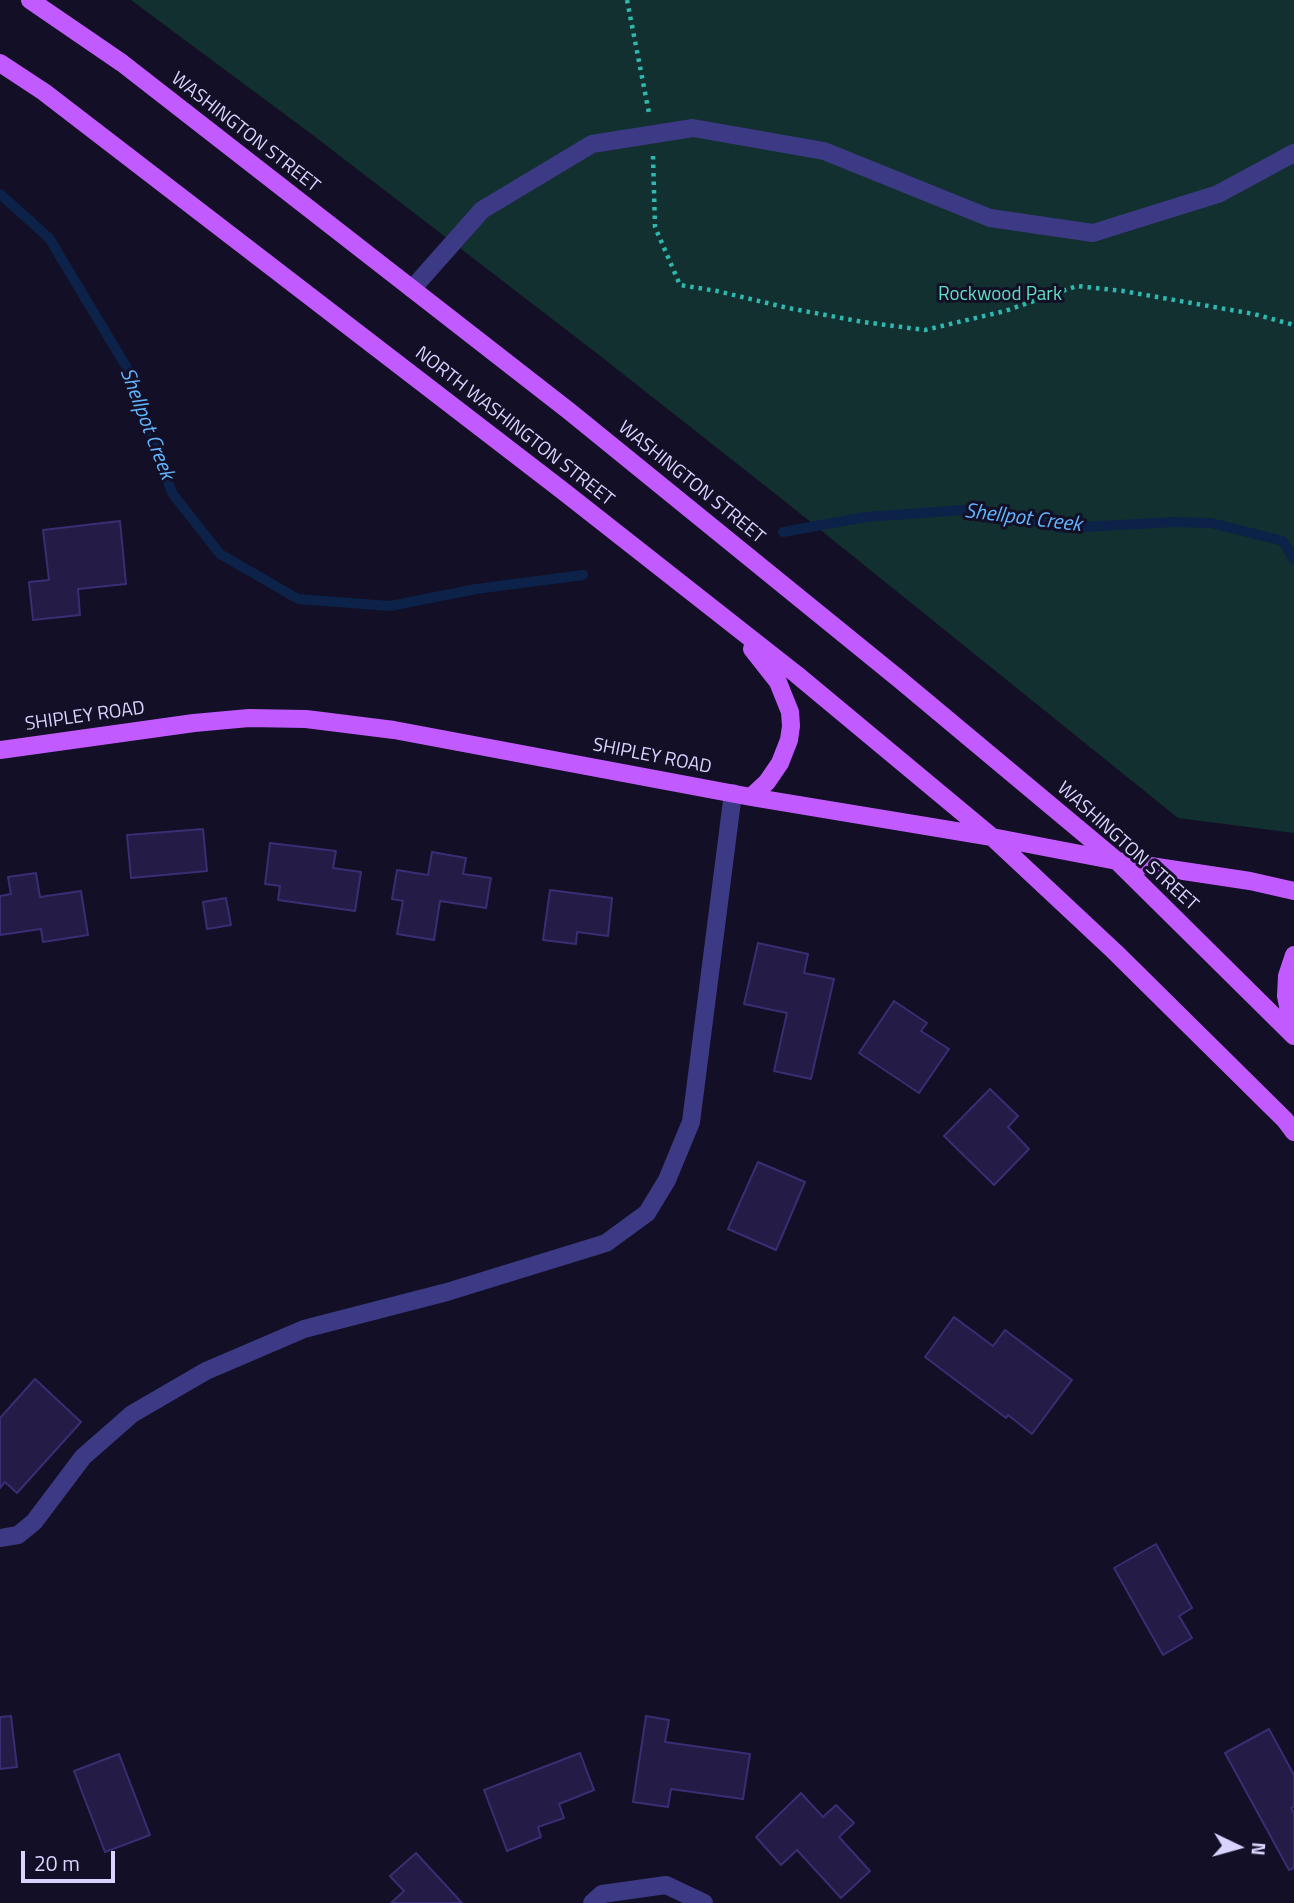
<!DOCTYPE html>
<html>
<head>
<meta charset="utf-8">
<style>
  body { margin:0 }
  #map { position:relative; width:1294px; height:1903px; overflow:hidden; background:#130f26; font-family:"Titillium Web",sans-serif }
  canvas { display:block }
  .north { position:absolute; left:1203px; top:1812px; width:70px; height:70px; -webkit-text-stroke:5px #130f26; paint-order:stroke; rotate:95deg; font-size:19px; font-weight:700; line-height:28px; text-align:center; color:#d9d4ff }
  .north::after { content:''; display:block; margin:auto; width:24px; height:32px; background:#d9d4ff; clip-path:polygon(50% 0,100% 100%,50% 72%,0 100%) }
  .scale { position:absolute; left:21px; top:1851px; width:94px; height:32px; box-sizing:border-box; border:4px solid #d9d4ff; border-top:0; padding-left:9px; font-size:21px; line-height:24px; white-space:nowrap; color:#d9d4ff; -webkit-text-stroke:5px #130f26; paint-order:stroke }
</style>
</head>
<body>
<div id="map">
<canvas width="1294" height="1903"></canvas>
<div class="north">N</div>
<div class="scale">20 m</div>
</div>
<script>
const ctx = document.querySelector('canvas').getContext('2d');
ctx.lineJoin = 'round';
function fillPath(path, color) { ctx.fillStyle = color; ctx.fill(path, 'evenodd'); }
const shape = rows => new Path2D(rows.map(r => 'M' + r).join(''));
function strokePath(path, color, width, dash) { ctx.strokeStyle = color; ctx.lineWidth = width; ctx.lineCap = dash ? 'butt' : 'round'; ctx.setLineDash(dash || []); ctx.stroke(path); }
function drawText(font, color, halo, rows, align = 'center') {
  ctx.font = font + ' "Titillium Web",sans-serif'; ctx.lineWidth = 6; ctx.setLineDash([]); ctx.textBaseline = 'middle'; ctx.strokeStyle = halo; ctx.fillStyle = color; for (const [text, x, y, turn = 0] of rows) {
    ctx.save(); ctx.translate(x, y); ctx.rotate((+turn || 0) * Math.PI / 180); ctx.textAlign = isNaN(turn) ? turn : align; if (halo) ctx.strokeText(text, 0, 0); ctx.fillText(text, 0, 0); ctx.restore();
  }
}
fillPath(shape([
  [131,0,1294,0,1294,833,1178,818,792,507,599,355,314,136]
]), '#12302f');
strokePath(shape([
  [0,194,49,238,127,368,172,493,220,554,298,599,390,606,476,589,583,575],
  [783,532,866,517,977,509,1064,528,1174,522,1211,523,1283,541,1294,560]
]), '#0c2248', 10);
const building = shape([
  [120,521,126,584,78,589,80,615,33,620,29,582,49,580,43,530,120,521],
  [203,829,207,871,131,878,127,835,203,829],
  [270,843,336,851,333,868,361,872,355,911,278,900,280,886,265,884,270,843],
  [432,852,466,858,463,874,491,878,486,908,440,901,434,940,397,934,403,901,392,899,397,870,428,875,432,852],
  [36,873,40,897,81,891,88,935,43,942,41,929,0,935,0,896,11,894,8,877,36,873],
  [550,890,612,898,608,936,577,932,576,944,543,940,550,890],
  [226,898,231,925,207,929,203,902,226,898],
  [758,943,808,954,804,973,834,979,811,1079,774,1071,787,1013,744,1004,758,943],
  [894,1001,927,1023,921,1031,949,1049,919,1093,859,1053,894,1001],
  [990,1089,1018,1116,1008,1127,1029,1149,994,1185,944,1136,990,1089],
  [758,1162,805,1182,776,1250,728,1229,758,1162],
  [954,1317,993,1346,1005,1330,1072,1380,1032,1434,1008,1415,1006,1418,925,1357,954,1317],
  [35,1379,81,1422,17,1493,5,1482,0,1488,0,1418,35,1379],
  [1156,1544,1192,1608,1179,1616,1192,1638,1163,1655,1114,1568,1156,1544],
  [11,1716,17,1767,0,1769,0,1717,11,1716],
  [646,1716,669,1720,665,1742,750,1754,743,1799,671,1789,668,1807,633,1802,646,1716],
  [1269,1729,1294,1775,1294,1806,1291,1808,1294,1813,1294,1868,1289,1870,1225,1753,1269,1729],
  [580,1753,594,1790,559,1804,564,1818,538,1827,541,1837,507,1851,484,1790,580,1753],
  [119,1754,150,1835,105,1852,74,1771,119,1754],
  [801,1793,823,1817,836,1805,854,1823,839,1837,870,1871,841,1898,797,1850,781,1865,756,1837,801,1793],
  [416,1853,462,1903,391,1903,404,1891,390,1876,416,1853]
]);
fillPath(building, '#241b47');
strokePath(building, '#3b2d73', 2);
strokePath(shape([
  [627,0,649,113],
  [653,156,655,227,680,285,717,291,788,308,863,322,925,330,1005,311,1077,286,1123,291,1254,314,1294,325]
]), '#2fb8b0', 4.5, [3.5, 5]);
strokePath(shape([
  [412,289,482,210,592,144,693,128,824,151,990,218,1093,233,1218,194,1294,153],
  [0,1538,18,1535,34,1522,83,1457,132,1414,206,1371,304,1329,447,1292,606,1243,647,1213,667,1180,691,1122,733,793],
  [592,1903,602,1894,666,1885,704,1903]
]), '#3d3a85', 18);
strokePath(shape([
  [30,0,122,63,569,411,899,679,1117,861,1294,1036],
  [0,63,44,92,563,491,796,674,992,837,1115,952,1285,1120,1294,1132],
  [0,750,194,723,249,718,306,719,394,730,751,797,992,837,1117,861,1250,881,1294,891],
  [751,797,767,782,780,763,789,740,791,726,790,712,778,682,752,649],
  [1294,955,1287,976,1286,996,1290,1016,1294,1024]
]), '#c25bff', 18);
drawText('19px', '#d9d4ff', '#130f26', [
  ["WASHINGTON STREET",245,133,38],
  ["NORTH WASHINGTON STREET",514,427,38],
  ["WASHINGTON STREET",691,483,39],
  ["SHIPLEY ROAD",85,717,-8],
  ["SHIPLEY ROAD",652,757,11],
  ["WASHINGTON STREET",1127,847,42]
]);
drawText('19px', '#5fe0c0', '#130f26', [
  ["Rockwood Park",1000,295]
]);
drawText('italic 21px', '#62b6ff', '#130f26', [
  ["Shellpot Creek",146,424,69],
  ["Shellpot Creek",1023,519,7]
]);
</script>
</body>
</html>
